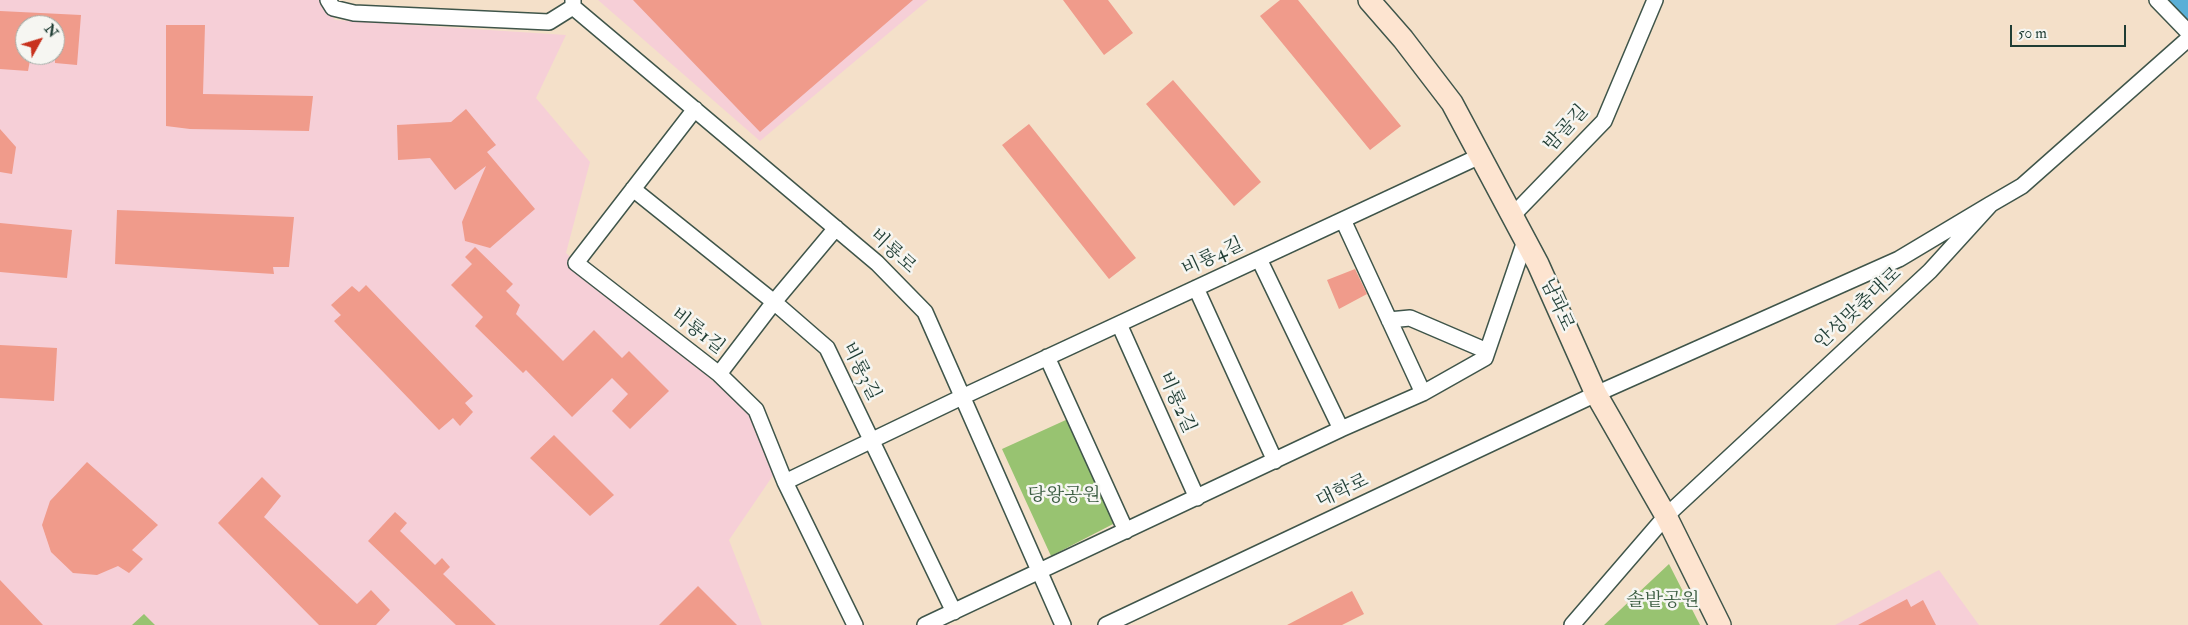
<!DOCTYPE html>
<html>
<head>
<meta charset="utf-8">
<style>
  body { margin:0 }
  #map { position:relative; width:2188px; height:625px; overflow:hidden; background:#f4e0c9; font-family:"IM FELL Double Pica",serif }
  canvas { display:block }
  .north { position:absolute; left:15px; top:15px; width:50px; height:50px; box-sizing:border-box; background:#f6f6f2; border:1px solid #a0aca6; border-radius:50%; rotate:51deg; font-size:14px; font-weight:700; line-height:20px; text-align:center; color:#1f3d34 }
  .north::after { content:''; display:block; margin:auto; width:18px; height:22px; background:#c8321e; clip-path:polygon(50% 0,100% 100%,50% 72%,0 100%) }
  .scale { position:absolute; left:2010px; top:25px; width:116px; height:22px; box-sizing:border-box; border:2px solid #1f3d34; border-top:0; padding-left:6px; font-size:15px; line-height:18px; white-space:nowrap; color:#1f3d34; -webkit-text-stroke:4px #f6f6f2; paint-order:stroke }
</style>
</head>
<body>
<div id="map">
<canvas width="2188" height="625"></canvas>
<div class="north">N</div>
<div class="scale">50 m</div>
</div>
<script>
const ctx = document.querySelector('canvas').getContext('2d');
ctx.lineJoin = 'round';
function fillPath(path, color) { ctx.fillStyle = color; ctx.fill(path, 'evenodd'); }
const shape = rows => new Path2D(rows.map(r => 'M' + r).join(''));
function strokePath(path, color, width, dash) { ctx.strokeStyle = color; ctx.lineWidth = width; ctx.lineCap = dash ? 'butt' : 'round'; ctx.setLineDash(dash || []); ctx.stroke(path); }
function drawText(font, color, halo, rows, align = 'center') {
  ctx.font = font + ' "IM FELL Double Pica","Noto Serif KR",serif'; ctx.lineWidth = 5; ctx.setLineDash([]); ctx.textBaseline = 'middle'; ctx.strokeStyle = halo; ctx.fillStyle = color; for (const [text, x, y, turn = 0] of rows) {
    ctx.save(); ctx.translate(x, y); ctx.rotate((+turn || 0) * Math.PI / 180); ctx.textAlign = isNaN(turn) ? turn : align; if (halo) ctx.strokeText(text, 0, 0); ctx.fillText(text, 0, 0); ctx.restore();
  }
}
fillPath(shape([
  [0,0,321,0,335,20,566,35,536,98,590,162,566,253,751,414,774,474,729,540,762,625,0,625],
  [25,25,55,25,55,55,25,55],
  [598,0,928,0,760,141],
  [1939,570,1979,625,1835,625]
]), '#f6cfd7');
fillPath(shape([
  [1068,419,1117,522,1051,556,1002,449],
  [1669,564,1700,625,1604,625],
  [144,614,155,625,132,625]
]), '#98c371');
strokePath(shape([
  [2168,0,2188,15]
]), '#5bafd7', 28);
fillPath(shape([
  [633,0,913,0,760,132],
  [1063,0,1108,0,1133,33,1104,55],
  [1280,0,1298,0,1401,126,1370,150,1260,16],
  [0,11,81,15,77,65,55,63,55,25,25,25,25,55,31,55,28,71,0,69],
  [166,25,205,25,203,94,313,96,309,131,190,129,166,126],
  [1173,80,1261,182,1234,206,1146,104],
  [466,109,496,145,487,152,535,209,490,248,465,241,462,222,486,166,455,190,430,158,398,160,397,125,451,122],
  [1029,124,1136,258,1109,279,1002,145],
  [0,129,16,147,12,174,0,172],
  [117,210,294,217,289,267,273,267,274,274,115,264],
  [0,223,72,230,67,278,0,272],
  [475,247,513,284,506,291,520,305,516,314,563,361,594,330,622,358,629,351,669,391,630,429,612,411,628,394,612,378,572,417,526,370,523,373,475,326,483,317,451,285,472,264,465,257],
  [1355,269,1367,294,1339,309,1327,280],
  [366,285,473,396,465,403,473,412,460,426,453,418,439,430,334,321,341,315,331,305,352,286,359,292],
  [0,345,57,348,54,401,0,398],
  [554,435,614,495,590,516,530,458],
  [87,462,158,525,132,550,143,559,129,573,118,566,97,575,73,573,51,552,42,525,50,501],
  [262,477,281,496,264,517,357,604,371,590,390,610,376,625,319,625,218,523],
  [395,512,407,523,400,531,435,565,442,558,450,567,443,574,496,625,456,625,368,541],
  [0,580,43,625,0,625],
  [698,586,737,625,659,625],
  [1352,591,1364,614,1342,625,1287,625],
  [1907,599,1911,607,1923,600,1936,625,1858,625]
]), '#f09b8b');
const street = shape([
  [328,0,333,8,354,13,549,22,573,7],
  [573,0,573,7,877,263,925,312,1063,625],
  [2157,0,2188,32],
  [695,109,576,263,719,374,756,410,785,482,855,625],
  [633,189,774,302,827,348,954,612],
  [1512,216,1604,121,1655,0],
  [1343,220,1423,393],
  [1259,259,1341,429],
  [1196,288,1275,461],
  [1389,320,1410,318,1487,351],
  [1119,324,1197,498],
  [1047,357,1126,531],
  [719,374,774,302,836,228],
  [785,482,962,397,1480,156],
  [925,625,1341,429,1423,393,1485,358,1525,241],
  [1106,625,1596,394,1899,259,1991,204],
  [1572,625,1666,516,1930,271,1991,204,2022,186,2188,39]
]);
const secondary = shape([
  [1369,0,1403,39,1452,103,1538,264,1596,394,1666,516,1720,625]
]);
strokePath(street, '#3f554a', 18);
strokePath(secondary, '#3f554a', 24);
strokePath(street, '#fff', 15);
strokePath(secondary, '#fde4d0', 21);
drawText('19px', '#1f3d34', '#f6f6f2', [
  ["밤골길",1567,129,-48],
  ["비룡로",892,252,43],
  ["비룡4길",1213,258,-25],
  ["남파로",1556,305,66],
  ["안성맞춤대로",1859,309,-43],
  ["비룡1길",697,332,38],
  ["비룡3길",860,372,63],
  ["비룡2길",1176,403,66],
  ["대학로",1343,492,-25]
]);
drawText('19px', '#3d5e43', '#f6f6f2', [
  ["당왕공원",1064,497],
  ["솔밭공원",1663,602]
]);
</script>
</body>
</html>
